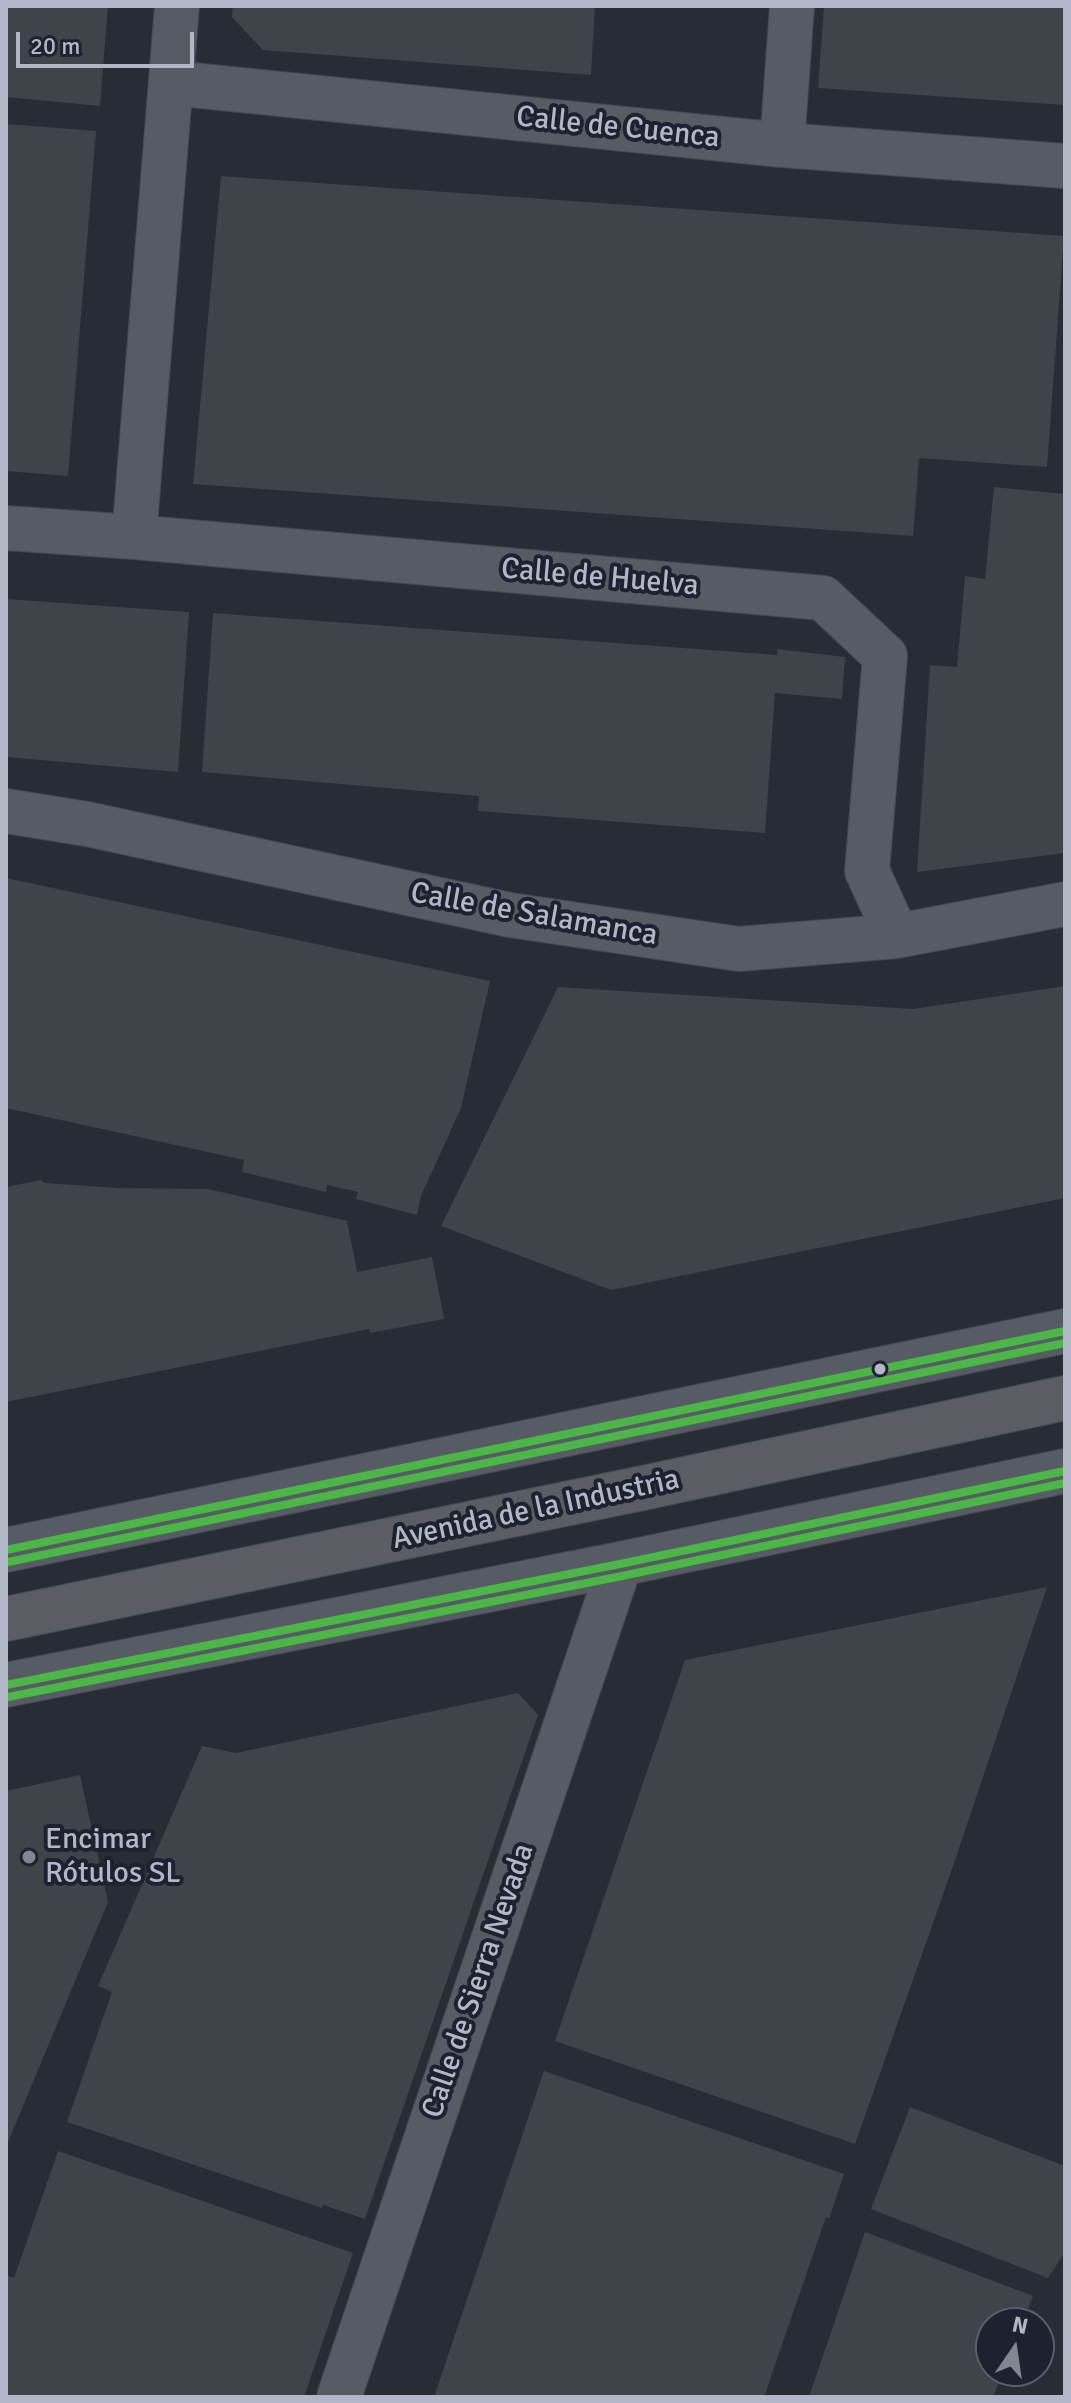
<!DOCTYPE html>
<html>
<head>
<meta charset="utf-8">
<style>
  body { margin:0 }
  #map { position:relative; width:1071px; height:2403px; overflow:hidden; background:#282c35; font-family:Signika,sans-serif }
  canvas { display:block }
  .frame { position:absolute; inset:0; border:8px solid #b1b7c6; pointer-events:none }
  .north { position:absolute; left:975px; top:2307px; width:80px; height:80px; box-sizing:border-box; background:#1c222f; border:2px solid #585e6b; border-radius:50%; rotate:13deg; font-size:22px; font-weight:700; line-height:32px; text-align:center; color:#b1b7c6 }
  .north::after { content:''; display:block; margin:auto; width:28px; height:36px; background:#818693; clip-path:polygon(50% 0,100% 100%,50% 72%,0 100%) }
  .scale { position:absolute; left:16px; top:32px; width:178px; height:36px; box-sizing:border-box; border:4px solid #b1b7c6; border-top:0; padding-left:10px; font-size:24px; line-height:28px; white-space:nowrap; color:#b1b7c6; -webkit-text-stroke:6px #1c222f; paint-order:stroke }
</style>
</head>
<body>
<div id="map">
<canvas width="1071" height="2403"></canvas>
<div class="frame"></div>
<div class="north">N</div>
<div class="scale">20 m</div>
</div>
<script>
const ctx = document.querySelector('canvas').getContext('2d');
ctx.lineJoin = 'round';
function fillPath(path, color) { ctx.fillStyle = color; ctx.fill(path, 'evenodd'); }
const shape = rows => new Path2D(rows.map(r => 'M' + r).join(''));
function strokePath(path, color, width, dash) { ctx.strokeStyle = color; ctx.lineWidth = width; ctx.lineCap = dash ? 'butt' : 'round'; ctx.setLineDash(dash || []); ctx.stroke(path); }
function drawText(font, color, halo, rows, align = 'center') {
  ctx.font = font + ' Signika,sans-serif'; ctx.lineWidth = 8; ctx.setLineDash([]); ctx.textBaseline = 'middle'; ctx.strokeStyle = halo; ctx.fillStyle = color; for (const [text, x, y, turn = 0] of rows) {
    ctx.save(); ctx.translate(x, y); ctx.rotate((+turn || 0) * Math.PI / 180); ctx.textAlign = isNaN(turn) ? turn : align; if (halo) ctx.strokeText(text, 0, 0); ctx.fillText(text, 0, 0); ctx.restore();
  }
}
fillPath(shape([
  [6,6,108,6,100,106,6,97],
  [233,6,595,6,591,75,263,50,232,17],
  [824,6,1065,6,1065,105,818,88],
  [6,124,96,131,68,476,6,471],
  [221,176,1064,236,1047,467,919,458,913,536,193,484],
  [994,487,1065,494,1065,853,917,872,930,665,957,667,965,576,985,579],
  [6,599,189,612,178,772,6,757],
  [213,613,777,655,777,649,845,657,842,699,775,693,765,833,478,811,479,796,202,772],
  [6,878,490,981,461,1108,421,1196,417,1215,356,1199,358,1192,327,1185,326,1192,242,1172,244,1160,6,1108],
  [1065,986,1065,1198,611,1290,441,1226,558,987,913,1009],
  [41,1180,44,1183,118,1188,208,1189,347,1221,357,1272,432,1257,444,1319,370,1333,369,1329,6,1402,6,1187],
  [1047,1587,951,1872,855,2144,555,2041,685,1660],
  [518,1693,538,1715,365,2219,323,2205,322,2208,67,2122,112,1992,98,1986,202,1746,236,1753],
  [80,1775,108,1902,6,2147,6,1791],
  [544,2071,844,2174,829,2219,826,2217,764,2397,434,2397],
  [910,2107,1065,2166,1065,2252,1048,2278,871,2209],
  [58,2151,353,2253,304,2397,6,2397,6,2275,14,2278],
  [865,2232,1033,2296,1022,2323,991,2323,991,2371,1003,2371,993,2397,809,2397]
]), '#3f434a');
const minor = shape([
  [172,83,782,145,1065,166],
  [782,145,792,6],
  [6,528,134,537,823,598,885,656,867,871,897,936],
  [134,537,177,6],
  [6,811,87,824,510,915,739,949,897,936,1065,904],
  [6,1550,1065,1331],
  [6,1685,620,1564,1065,1471],
  [339,2397,620,1564]
]);
const major = shape([
  [6,1619,638,1489,1065,1398]
]);
strokePath(minor, '#44474e', 46);
strokePath(major, '#454952', 46);
strokePath(minor, '#575b63', 44);
strokePath(major, '#5a5d64', 44);
strokePath(shape([
  [6,1550,1065,1331],
  [6,1685,620,1564,1065,1471]
]), '#4ab747', 8);
strokePath(shape([
  [8,1562,1065,1343],
  [8,1697,622,1576,1065,1483]
]), '#4ab747', 8);
for (const [x, y, r, color] of [
  [880,1369,7,"#b1b7c6"],
  [29,1857,8,"#818693"]
]) { const dot = new Path2D(); dot.arc(x, y, r, 0, 2 * Math.PI); ctx.fillStyle = color; ctx.fill(dot); strokePath(dot, '#1c222f', 3); }
drawText('30px', '#b1b7c6', '#1c222f', [
  ["Calle de Cuenca",618,128,6],
  ["Calle de Huelva",600,578,5],
  ["Calle de Salamanca",534,915,10],
  ["Avenida de la Industria",536,1510,-12],
  ["Calle de Sierra Nevada",479,1981,-71]
]);
drawText('30px', '#b1b7c6', '#1c222f', [
  ["Encimar",45,1840],
  ["Rótulos SL",45,1874]
], 'left');
</script>
</body>
</html>
